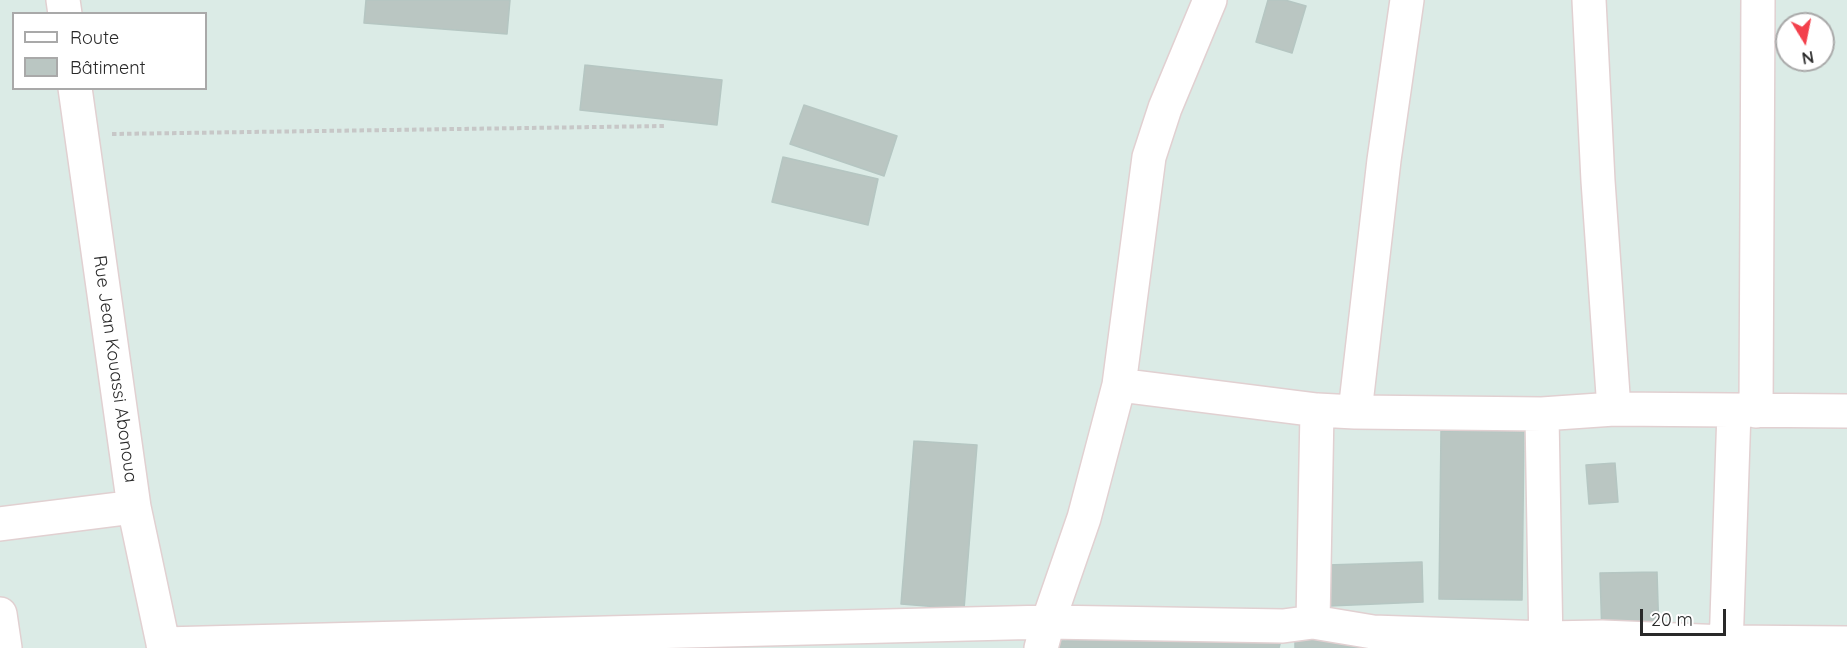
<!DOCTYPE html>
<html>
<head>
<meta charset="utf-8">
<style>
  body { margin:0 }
  #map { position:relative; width:1847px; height:648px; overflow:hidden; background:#dbebe6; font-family:Quicksand,sans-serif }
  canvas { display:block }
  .legend { position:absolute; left:12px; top:12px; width:195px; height:78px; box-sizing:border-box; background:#fff; border:2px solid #a9a9a9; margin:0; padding:8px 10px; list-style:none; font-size:18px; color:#292929 }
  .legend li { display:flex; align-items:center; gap:12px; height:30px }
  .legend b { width:30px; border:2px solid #a9a9a9 }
  .north { position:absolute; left:1775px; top:12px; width:60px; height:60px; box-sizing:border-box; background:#fff; border:2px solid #a9a9a9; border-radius:50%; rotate:170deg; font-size:16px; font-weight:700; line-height:24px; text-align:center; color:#292929 }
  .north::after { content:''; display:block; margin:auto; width:21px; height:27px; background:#f3404c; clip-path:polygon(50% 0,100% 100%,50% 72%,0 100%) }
  .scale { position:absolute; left:1640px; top:609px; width:86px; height:27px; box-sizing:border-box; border:3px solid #292929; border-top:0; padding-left:8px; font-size:18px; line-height:21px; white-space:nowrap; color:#292929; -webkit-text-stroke:4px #fff; paint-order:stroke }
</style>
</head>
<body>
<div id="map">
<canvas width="1847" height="648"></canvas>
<ul class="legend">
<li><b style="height:8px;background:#fff"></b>Route</li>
<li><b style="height:16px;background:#bac6c2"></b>Bâtiment</li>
</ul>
<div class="north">N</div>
<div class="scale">20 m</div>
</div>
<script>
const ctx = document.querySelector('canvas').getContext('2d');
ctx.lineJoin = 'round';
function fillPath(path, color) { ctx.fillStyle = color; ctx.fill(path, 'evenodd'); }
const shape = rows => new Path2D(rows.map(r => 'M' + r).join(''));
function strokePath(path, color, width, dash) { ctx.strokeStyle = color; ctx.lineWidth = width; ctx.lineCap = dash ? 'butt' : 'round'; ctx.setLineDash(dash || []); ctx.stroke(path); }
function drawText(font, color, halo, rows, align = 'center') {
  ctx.font = font + ' Quicksand,sans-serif'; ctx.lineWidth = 4.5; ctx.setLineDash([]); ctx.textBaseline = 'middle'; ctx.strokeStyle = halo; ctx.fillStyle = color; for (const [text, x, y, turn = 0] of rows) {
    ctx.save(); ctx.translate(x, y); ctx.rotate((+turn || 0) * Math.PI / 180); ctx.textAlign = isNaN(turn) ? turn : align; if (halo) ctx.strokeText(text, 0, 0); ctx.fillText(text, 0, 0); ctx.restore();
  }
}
const building = shape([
  [366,0,510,0,507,34,364,23,366,0],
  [1268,0,1285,0,1306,6,1292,53,1256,42,1268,0],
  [585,65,722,80,717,125,580,110,585,65],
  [804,105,897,136,884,176,790,144,804,105],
  [783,157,878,179,868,225,772,202,783,157],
  [1441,431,1524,432,1522,600,1439,599,1441,431],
  [914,441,977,445,964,609,901,604,914,441],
  [1615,463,1618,502,1589,504,1586,465,1615,463],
  [1422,562,1423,602,1329,606,1327,565,1422,562],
  [1657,572,1659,635,1602,637,1600,573,1657,572],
  [1282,636,1279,648,1057,648,1057,641,1282,636],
  [1362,637,1362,648,1295,648,1295,639,1362,637]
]);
fillPath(building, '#bac6c2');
strokePath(building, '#b5c6c2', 1.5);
const minor = shape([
  [63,0,65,14],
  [1589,0,1598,181,1614,409],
  [75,88,134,507,164,648],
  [1119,385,1317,410,1355,412,1542,414,1614,409,1847,411],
  [1756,411,1758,0],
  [1355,412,1384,160,1407,0],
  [1542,414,1546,648],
  [0,524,134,507],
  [0,614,5,648],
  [1313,622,1373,632,1546,638,1602,637,1726,642,1847,643],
  [163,644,1048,622,1283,626,1313,622,1317,410],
  [1041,648,1048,622,1084,518,1119,385,1149,157,1165,108,1210,0],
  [1726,648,1734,411]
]);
strokePath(minor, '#e1d0d1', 36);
strokePath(shape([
  [112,134,665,126]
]), '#c7c7c7', 4, [4.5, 3]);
strokePath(minor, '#fff', 33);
drawText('18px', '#292929', '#fff', [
  ["Rue Jean Kouassi Abonoua",115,369,82]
]);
</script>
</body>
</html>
